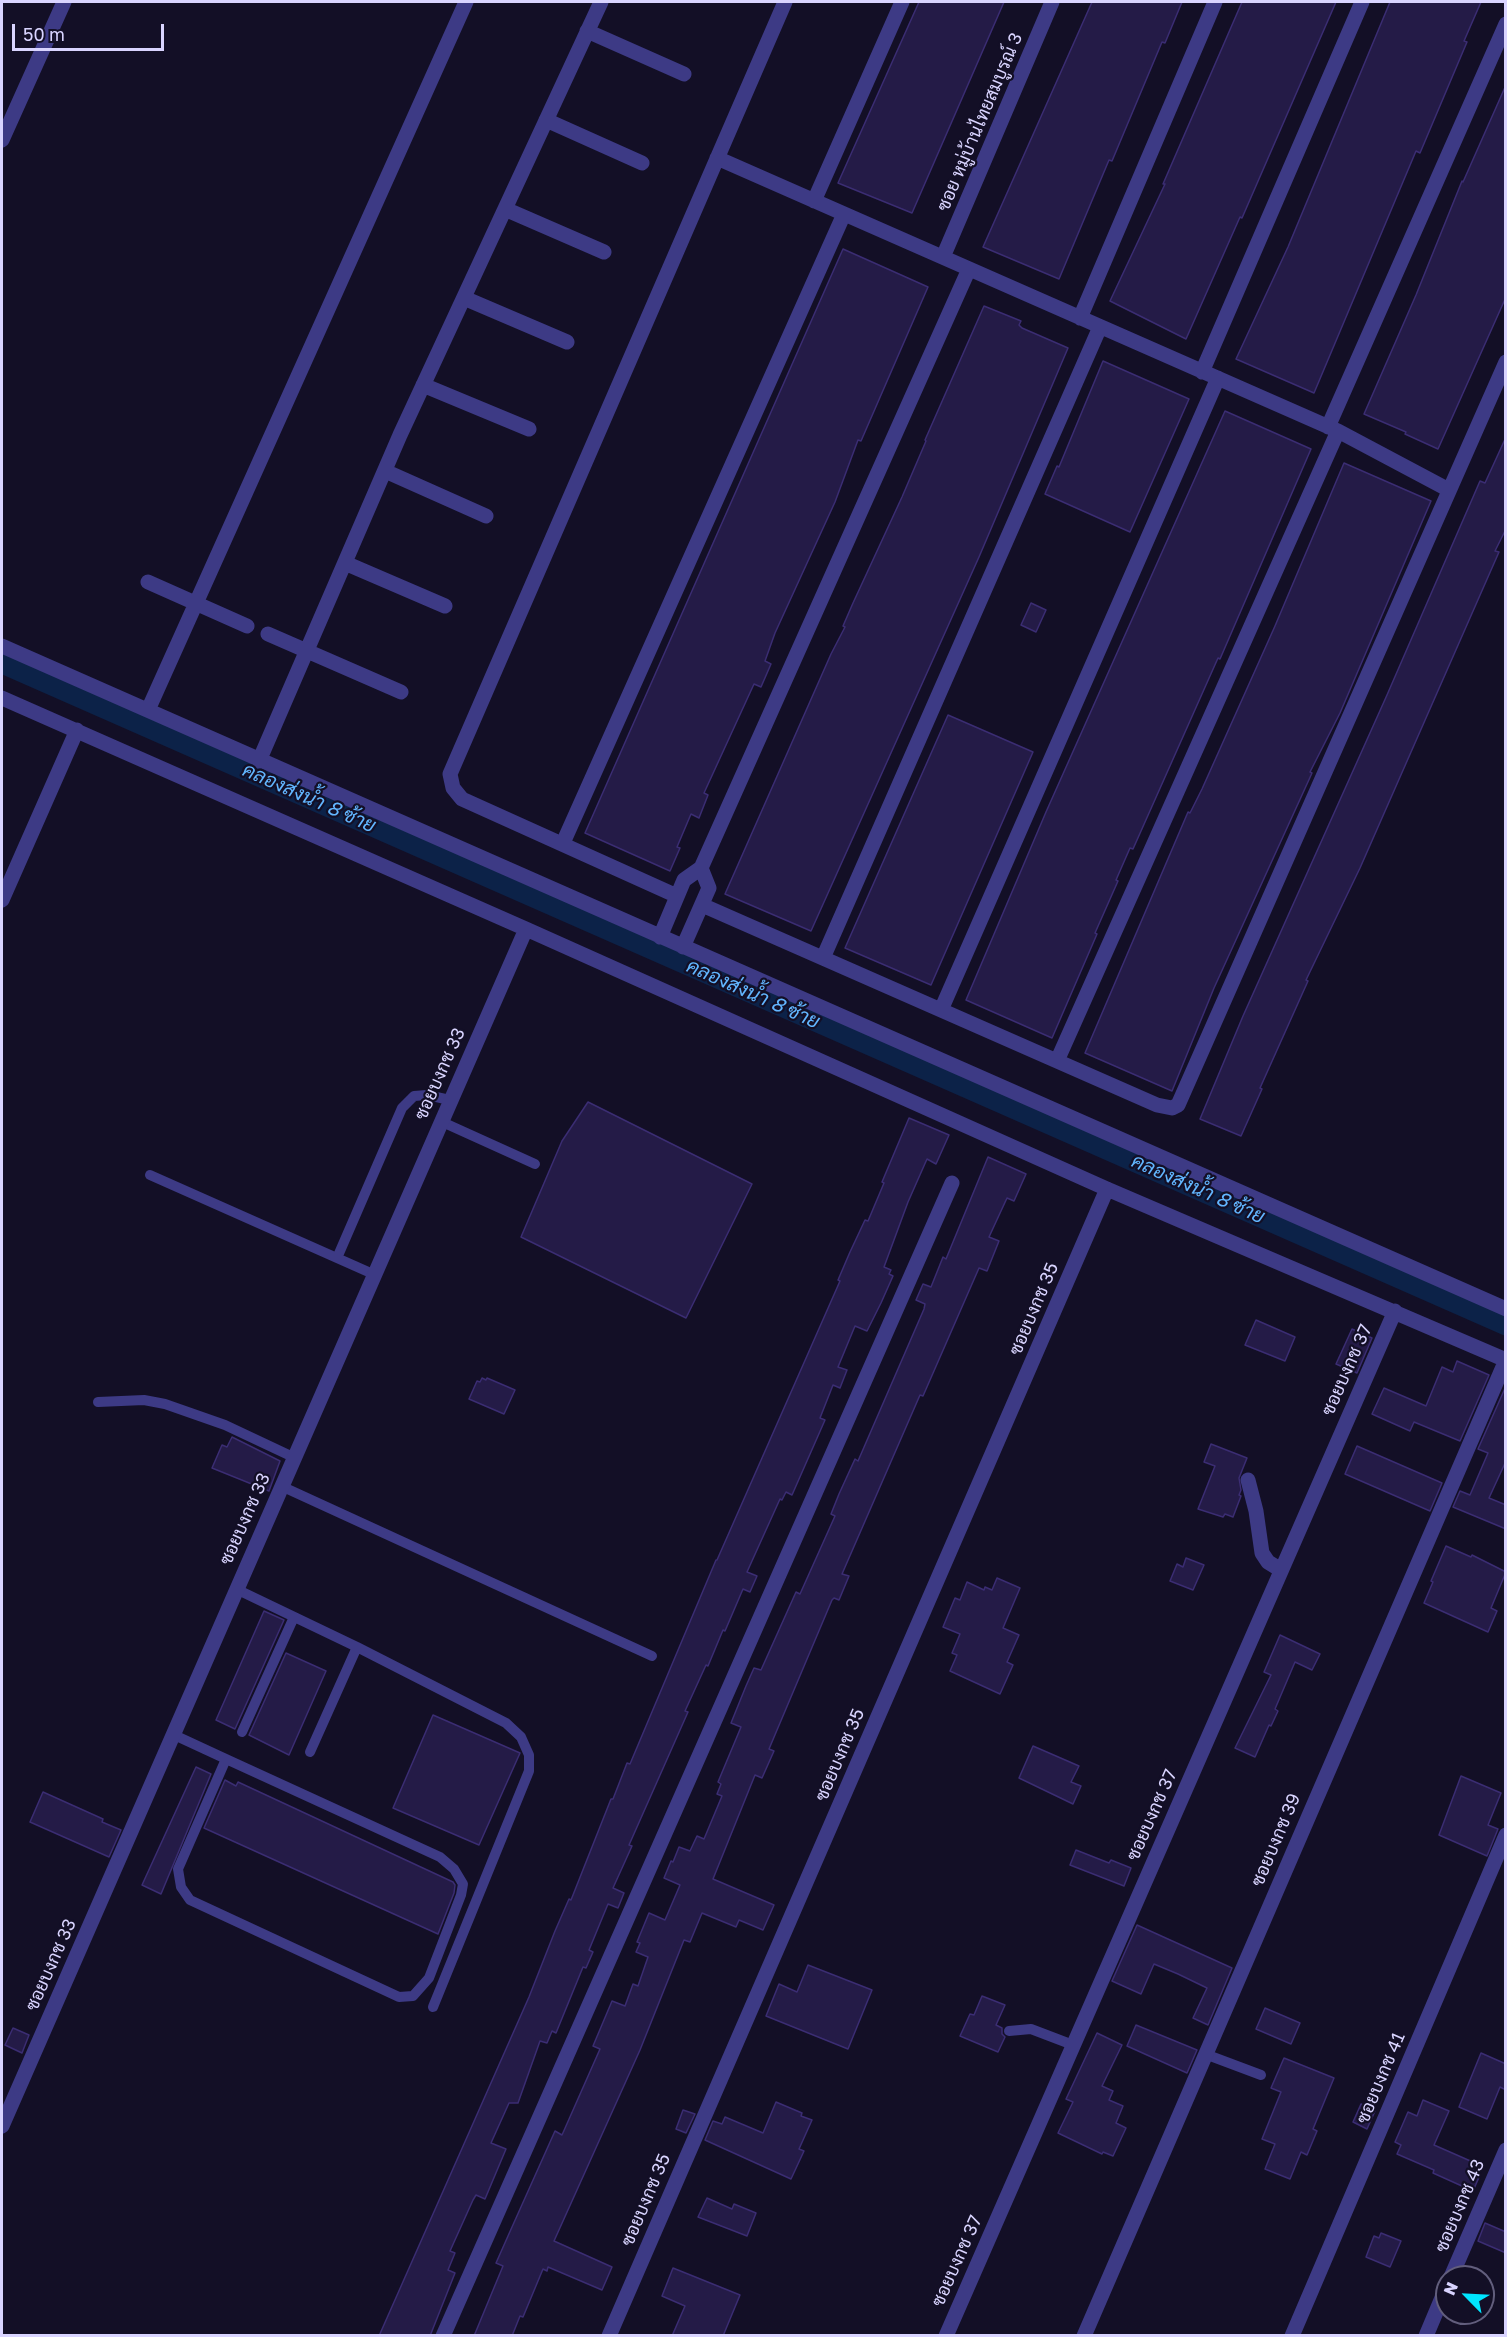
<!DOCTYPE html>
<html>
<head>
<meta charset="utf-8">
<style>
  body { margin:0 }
  #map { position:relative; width:1507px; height:2337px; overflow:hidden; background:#130f26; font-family:"Golos Text",sans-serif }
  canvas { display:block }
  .frame { position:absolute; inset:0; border:3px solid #d9d4ff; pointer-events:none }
  .north { position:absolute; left:1435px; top:2265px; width:60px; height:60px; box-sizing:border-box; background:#130f26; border:2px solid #625e7d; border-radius:50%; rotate:294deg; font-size:16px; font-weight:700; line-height:24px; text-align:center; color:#d9d4ff }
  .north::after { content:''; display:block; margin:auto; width:21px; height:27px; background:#00e5ff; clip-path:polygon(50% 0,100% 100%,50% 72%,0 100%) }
  .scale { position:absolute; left:12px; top:24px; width:152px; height:27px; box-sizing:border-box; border:3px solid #d9d4ff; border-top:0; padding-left:8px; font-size:18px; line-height:21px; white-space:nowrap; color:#d9d4ff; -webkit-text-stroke:4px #130f26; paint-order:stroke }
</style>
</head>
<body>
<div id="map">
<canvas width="1507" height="2337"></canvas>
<div class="frame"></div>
<div class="north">N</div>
<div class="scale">50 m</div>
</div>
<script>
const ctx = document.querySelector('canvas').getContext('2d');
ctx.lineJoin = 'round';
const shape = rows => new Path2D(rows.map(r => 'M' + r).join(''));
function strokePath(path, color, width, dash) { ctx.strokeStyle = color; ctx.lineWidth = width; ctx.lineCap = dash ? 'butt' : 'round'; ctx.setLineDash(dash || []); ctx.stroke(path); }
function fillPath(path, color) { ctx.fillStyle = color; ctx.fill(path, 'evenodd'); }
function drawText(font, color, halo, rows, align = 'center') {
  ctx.font = font + ' "Golos Text",Sarabun,sans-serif'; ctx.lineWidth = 4.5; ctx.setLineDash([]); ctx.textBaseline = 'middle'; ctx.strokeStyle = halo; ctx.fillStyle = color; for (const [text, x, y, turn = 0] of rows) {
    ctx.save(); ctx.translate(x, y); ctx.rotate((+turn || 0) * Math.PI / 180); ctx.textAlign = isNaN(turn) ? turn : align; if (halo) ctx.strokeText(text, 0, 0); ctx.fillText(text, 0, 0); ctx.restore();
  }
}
strokePath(shape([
  [2,663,1506,1325]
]), '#0c2248', 21);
const building = shape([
  [919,2,1004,2,912,213,838,183,919,2],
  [1092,2,1182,2,1165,43,1162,42,1112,161,1109,160,1059,279,983,247,1092,2],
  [1242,2,1336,2,1242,218,1240,217,1186,339,1110,301,1165,184,1163,184,1242,2],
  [1390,2,1481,2,1464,41,1467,42,1420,153,1416,151,1314,393,1236,359,1288,247,1390,2],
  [1506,85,1506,297,1438,449,1405,434,1406,432,1364,414,1416,295,1462,181,1463,182,1506,85],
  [843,249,928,287,861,441,858,440,835,502,775,633,765,661,771,664,761,687,754,684,704,793,708,795,699,818,691,814,677,847,680,848,670,871,585,833,843,249],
  [984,306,1021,321,1019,325,1022,328,1068,348,979,557,811,931,725,894,831,654,845,627,843,626,853,603,902,497,926,441,925,440,984,306],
  [1103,361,1189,399,1130,532,1045,494,1057,466,1059,467,1103,361],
  [1225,411,1311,449,1220,659,1218,658,1133,849,1130,848,1116,880,1118,881,1095,933,1097,934,1052,1038,966,1000,1046,812,1225,411],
  [1506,437,1506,529,1495,551,1499,552,1360,868,1306,980,1308,981,1260,1088,1262,1089,1241,1136,1200,1119,1243,1016,1387,695,1480,481,1485,483,1506,437],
  [1344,463,1431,501,1340,713,1310,772,1312,773,1302,795,1214,988,1172,1091,1085,1053,1188,812,1190,813,1202,789,1275,626,1344,463],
  [1031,603,1046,610,1036,632,1021,625,1031,603],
  [948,715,1033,752,931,985,845,948,948,715],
  [588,1102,752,1184,686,1318,521,1237,562,1141,588,1102],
  [909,1118,949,1135,936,1164,927,1159,908,1202,884,1267,891,1270,889,1274,893,1276,881,1303,867,1331,855,1326,838,1367,847,1370,840,1388,833,1385,820,1418,825,1420,792,1495,786,1492,782,1500,780,1499,747,1572,757,1576,750,1592,743,1589,725,1631,723,1630,708,1666,706,1665,685,1711,688,1712,629,1845,632,1846,613,1888,624,1893,618,1908,608,1904,589,1950,593,1952,586,1968,583,1967,556,2033,552,2031,547,2043,540,2041,518,2103,509,2103,491,2143,506,2149,485,2199,476,2195,473,2200,450,2251,455,2253,448,2270,455,2273,430,2336,379,2336,529,1997,555,1931,569,1899,571,1900,611,1799,613,1799,627,1763,630,1764,716,1560,717,1560,840,1281,838,1280,850,1252,865,1220,868,1221,884,1183,882,1182,909,1118],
  [988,1157,1026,1174,1014,1201,1007,1198,989,1237,999,1241,987,1271,979,1268,923,1396,920,1395,842,1574,849,1576,839,1600,834,1598,832,1600,769,1749,774,1751,762,1778,755,1775,713,1879,774,1905,763,1930,739,1920,736,1927,702,1913,690,1942,684,1940,640,2050,554,2241,612,2267,602,2290,548,2267,547,2271,543,2269,523,2317,520,2316,512,2336,474,2336,503,2266,496,2263,512,2227,555,2131,562,2135,600,2049,593,2046,612,2001,625,2006,633,1984,638,1986,648,1957,636,1952,640,1943,637,1942,649,1913,665,1920,680,1885,664,1878,671,1861,673,1862,679,1847,690,1851,697,1836,704,1839,722,1796,717,1794,721,1784,718,1782,741,1727,731,1723,746,1686,754,1668,761,1670,796,1592,800,1594,835,1516,831,1514,839,1494,855,1459,858,1461,924,1309,925,1304,916,1300,923,1284,931,1287,943,1257,946,1259,988,1157],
  [1256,1320,1295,1337,1285,1361,1245,1345,1256,1320],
  [1352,1329,1372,1338,1357,1373,1336,1364,1352,1329],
  [1457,1361,1489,1375,1460,1441,1414,1422,1410,1431,1372,1414,1384,1388,1426,1406,1442,1367,1453,1372,1457,1361],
  [482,1378,486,1380,487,1378,515,1390,504,1414,469,1399,477,1381,480,1382,482,1378],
  [1506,1386,1506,1461,1489,1498,1506,1505,1506,1529,1453,1507,1460,1491,1470,1495,1488,1453,1478,1449,1506,1386],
  [232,1437,280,1461,269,1491,212,1468,222,1445,227,1447,232,1437],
  [1211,1444,1247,1458,1239,1478,1241,1490,1239,1495,1241,1496,1233,1517,1225,1514,1223,1517,1198,1509,1215,1466,1204,1462,1211,1444],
  [1357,1446,1442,1483,1430,1511,1345,1474,1357,1446],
  [1446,1546,1471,1557,1472,1555,1506,1572,1491,1608,1497,1611,1488,1632,1424,1603,1433,1582,1431,1581,1446,1546],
  [1186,1558,1204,1565,1193,1590,1170,1581,1177,1564,1183,1567,1186,1558],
  [997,1578,1020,1588,1003,1628,1019,1635,1007,1662,1013,1665,1000,1694,950,1671,957,1655,952,1653,960,1634,943,1627,955,1598,960,1600,967,1582,984,1590,985,1587,992,1590,997,1578],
  [264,1611,284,1620,235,1729,216,1720,264,1611],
  [1280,1635,1320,1654,1312,1670,1295,1662,1275,1709,1278,1711,1271,1726,1269,1725,1255,1757,1235,1748,1271,1675,1264,1672,1280,1635],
  [286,1653,326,1671,289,1755,249,1735,286,1653],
  [433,1715,520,1753,479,1845,393,1808,433,1715],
  [1033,1746,1079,1766,1071,1782,1081,1786,1073,1804,1019,1778,1033,1746],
  [196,1767,211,1774,161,1894,142,1885,196,1767],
  [1461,1776,1501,1793,1488,1825,1498,1829,1487,1856,1439,1835,1461,1776],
  [225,1780,236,1786,238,1782,453,1882,455,1885,454,1893,438,1934,204,1828,225,1780],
  [43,1792,103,1819,102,1822,121,1830,109,1857,30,1822,43,1792],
  [1076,1850,1109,1863,1111,1860,1131,1868,1124,1886,1070,1865,1076,1850],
  [1137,1925,1232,1968,1208,2025,1193,2018,1207,1988,1178,1974,1154,1964,1141,1994,1112,1981,1137,1925],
  [808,1965,872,1990,848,2049,766,2016,779,1984,797,1992,808,1965],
  [982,1996,1005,2005,996,2025,1002,2028,1002,2034,1005,2037,998,2052,960,2036,970,2014,974,2015,982,1996],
  [1265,2008,1300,2023,1291,2044,1256,2029,1265,2008],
  [1136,2025,1197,2050,1187,2073,1127,2046,1136,2025],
  [13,2028,29,2035,22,2053,5,2045,13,2028],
  [1097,2033,1122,2045,1102,2086,1113,2091,1109,2100,1123,2106,1116,2123,1126,2128,1113,2156,1103,2152,1102,2154,1058,2133,1073,2102,1066,2099,1097,2033],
  [1481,2053,1506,2064,1506,2090,1500,2087,1487,2119,1459,2107,1481,2053],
  [1284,2058,1334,2078,1313,2129,1317,2131,1307,2155,1301,2152,1290,2179,1265,2169,1275,2144,1262,2139,1281,2092,1271,2088,1284,2058],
  [1423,2100,1449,2111,1434,2145,1475,2163,1472,2172,1480,2175,1473,2191,1433,2173,1434,2170,1397,2154,1401,2145,1395,2142,1408,2112,1417,2116,1423,2100],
  [776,2102,802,2113,801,2116,812,2120,799,2149,804,2151,791,2179,705,2140,713,2121,722,2124,725,2117,763,2133,776,2102],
  [1361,2104,1375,2111,1367,2129,1353,2122,1361,2104],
  [683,2110,695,2114,686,2133,676,2129,683,2110],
  [707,2198,732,2209,734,2204,756,2213,747,2236,698,2217,707,2198],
  [1485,2223,1506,2232,1506,2253,1478,2241,1485,2223],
  [1381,2233,1401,2241,1390,2267,1366,2257,1374,2236,1379,2238,1381,2233],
  [673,2268,740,2295,723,2336,672,2336,685,2306,662,2296,673,2268]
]);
fillPath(building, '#241b47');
strokePath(building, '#3b2d73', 1.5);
strokePath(shape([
  [440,1121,535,1164],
  [150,1175,373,1274],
  [337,1258,402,1108,414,1096,427,1095,450,1100],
  [98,1402,144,1400,165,1404,225,1425,293,1457],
  [281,1486,652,1656],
  [236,1589,357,1647,506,1723,521,1737,529,1755,529,1771,433,2007],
  [242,1732,294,1617],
  [172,1734,226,1759,440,1857,454,1869,463,1884,461,1895,429,1978,413,1996,399,1997,190,1900,181,1887,178,1869,226,1759],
  [310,1752,357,1647],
  [1009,2031,1031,2029,1073,2045],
  [1205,2054,1261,2075]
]), '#3d3a85', 10);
strokePath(shape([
  [587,31,684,74],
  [546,120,642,163],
  [2,140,64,2],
  [717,158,1338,431,1449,490],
  [814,201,902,2],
  [505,209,604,252],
  [943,257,1052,2],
  [464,298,567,342],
  [1080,318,1215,2],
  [1202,372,1362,2],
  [423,385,529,429],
  [1328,427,1506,24],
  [385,471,486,516],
  [345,563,445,606],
  [148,582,247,626],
  [268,634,401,692],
  [2,646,1506,1309],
  [2,698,526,929,1107,1189,1506,1360],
  [148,710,466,2],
  [259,761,400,435,601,2],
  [563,843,844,214],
  [677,896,462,799,453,788,450,774,785,2],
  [2,900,77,730],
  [702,905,1157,1105,1172,1108,1178,1105,1506,362],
  [660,937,684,880,701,868,969,269],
  [683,947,709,888,701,868],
  [823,958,1100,327],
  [941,1010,1218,378],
  [1057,1061,1338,431],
  [1248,1480,1256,1511,1262,1553,1268,1562,1281,1570],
  [2,2126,526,929],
  [1451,2277,1506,2150],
  [443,2336,952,1183],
  [609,2336,1107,1189],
  [946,2336,1395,1311],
  [1084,2336,1506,1360],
  [1292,2336,1506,1835],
  [1426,2336,1447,2286]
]), '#3d3a85', 15);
drawText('18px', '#d9d4ff', '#130f26', [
  ["ซอย หมู่บ้านไทยสมบูรณ์ 3",980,122,-67],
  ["ซอยบงกช 33",440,1074,-66],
  ["ซอยบงกช 35",1034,1309,-67],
  ["ซอยบงกช 37",1347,1370,-66],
  ["ซอยบงกช 33",245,1519,-66],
  ["ซอยบงกช 35",840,1755,-67],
  ["ซอยบงกช 37",1152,1815,-66],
  ["ซอยบงกช 39",1276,1840,-67],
  ["ซอยบงกช 33",51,1965,-66],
  ["ซอยบงกช 41",1381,2078,-67],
  ["ซอยบงกช 35",646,2200,-67],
  ["ซอยบงกช 43",1460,2206,-67],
  ["ซอยบงกช 37",957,2261,-66]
]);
drawText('italic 20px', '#62b6ff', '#130f26', [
  ["คลองส่งน้ำ 8 ซ้าย",309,798,24],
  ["คลองส่งน้ำ 8 ซ้าย",753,994,24],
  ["คลองส่งน้ำ 8 ซ้าย",1198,1189,24]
]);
</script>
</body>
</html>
